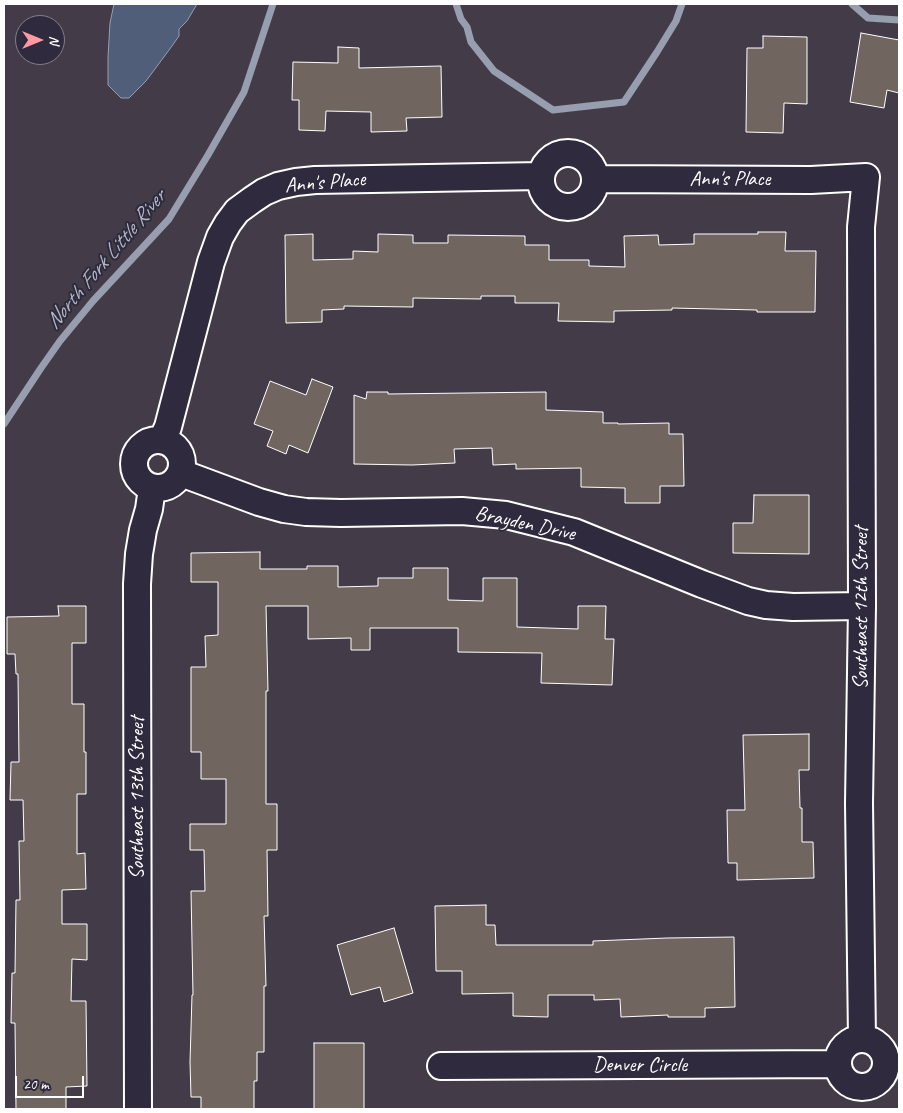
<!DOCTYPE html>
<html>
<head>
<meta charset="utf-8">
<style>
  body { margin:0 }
  #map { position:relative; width:903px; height:1113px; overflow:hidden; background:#433c48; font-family:Caveat,sans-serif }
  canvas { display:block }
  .frame { position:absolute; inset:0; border:5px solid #fff; pointer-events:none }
  .north { position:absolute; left:15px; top:15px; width:50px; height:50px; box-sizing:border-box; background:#2f2a3d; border:1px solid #827f8b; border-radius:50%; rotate:90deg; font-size:14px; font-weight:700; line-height:20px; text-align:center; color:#fff }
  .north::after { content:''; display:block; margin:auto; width:18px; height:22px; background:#ff9aa2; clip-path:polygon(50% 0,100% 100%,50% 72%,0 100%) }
  .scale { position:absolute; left:15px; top:1076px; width:69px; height:22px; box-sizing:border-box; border:2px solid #fff; border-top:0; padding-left:6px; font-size:15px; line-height:18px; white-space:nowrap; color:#fff; -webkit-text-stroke:4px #2f2a3d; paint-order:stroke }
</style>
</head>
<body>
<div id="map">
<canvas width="903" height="1113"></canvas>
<div class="frame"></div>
<div class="north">N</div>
<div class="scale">20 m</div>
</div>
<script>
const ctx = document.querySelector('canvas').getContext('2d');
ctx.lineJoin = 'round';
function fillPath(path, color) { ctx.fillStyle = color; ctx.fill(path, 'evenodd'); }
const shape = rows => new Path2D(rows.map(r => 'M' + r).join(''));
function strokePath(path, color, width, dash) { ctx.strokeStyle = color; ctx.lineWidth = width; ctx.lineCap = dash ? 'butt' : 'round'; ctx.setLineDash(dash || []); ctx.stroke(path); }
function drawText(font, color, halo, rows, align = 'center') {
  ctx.font = font + ' Caveat,sans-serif'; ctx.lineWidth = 4; ctx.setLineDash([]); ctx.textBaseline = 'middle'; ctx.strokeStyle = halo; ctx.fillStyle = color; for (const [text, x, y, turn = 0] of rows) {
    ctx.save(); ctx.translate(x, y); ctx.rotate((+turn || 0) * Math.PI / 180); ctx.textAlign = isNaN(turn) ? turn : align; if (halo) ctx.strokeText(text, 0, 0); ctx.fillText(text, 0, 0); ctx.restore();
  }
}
const water = shape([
  [114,4,197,4,187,21,179,29,179,36,172,46,146,81,129,98,121,98,108,85,108,57,110,23,114,4]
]);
fillPath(water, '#515e7a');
strokePath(water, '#979eaf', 1);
strokePath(shape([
  [456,4,461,19,467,27,471,42,494,71,553,110,624,102,657,52,676,21,682,4],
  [852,4,868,18,899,20],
  [4,424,41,368,60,341,93,301,169,219,208,155,244,92,273,4]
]), '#979eaf', 7);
const building = shape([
  [861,33,899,40,899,93,887,90,884,108,850,102,861,33],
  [763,36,807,37,807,104,784,103,783,133,746,132,747,48,763,48,763,36],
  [338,47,359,48,359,68,441,66,442,117,406,118,407,131,371,132,371,112,326,111,325,131,299,130,299,100,292,100,293,62,338,63,338,47],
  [758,232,786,232,785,251,816,251,815,312,757,312,757,310,672,308,672,310,614,311,614,322,558,321,559,303,515,303,515,296,481,296,481,299,413,298,413,307,344,306,344,309,322,310,322,322,286,323,285,235,313,234,313,260,353,259,353,251,378,252,378,234,413,235,413,243,448,243,448,235,525,236,525,245,549,245,549,260,589,260,589,266,625,267,624,236,658,235,659,245,694,244,694,234,758,234,758,232],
  [312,379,333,387,308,453,289,445,286,454,267,446,273,431,254,424,270,381,306,395,312,379],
  [367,392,388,392,388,394,546,392,546,410,603,412,603,423,618,423,618,424,669,423,669,434,683,434,684,486,660,486,660,503,625,503,625,488,581,487,581,468,516,469,516,464,493,465,492,448,454,449,455,463,412,465,354,464,354,395,366,399,367,392],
  [754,495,809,495,809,554,733,553,733,523,753,523,754,495],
  [260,552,260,569,307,569,307,566,338,566,338,587,378,586,378,578,413,578,413,568,448,568,448,600,483,601,483,578,517,578,517,627,578,629,578,606,606,606,605,639,614,639,612,685,541,683,542,653,458,652,458,628,370,628,370,650,351,650,351,638,308,639,308,606,266,606,268,691,266,691,266,804,277,804,277,850,267,850,268,916,264,916,266,986,264,986,264,1052,257,1052,257,1081,254,1081,254,1109,201,1109,201,1097,191,1097,190,1062,192,995,193,995,191,891,205,891,204,850,190,850,190,824,226,824,226,779,201,779,201,752,191,752,191,667,206,667,205,636,218,635,218,582,191,582,191,553,260,552],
  [58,606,86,606,86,643,72,643,72,704,84,704,84,752,86,752,86,794,77,794,77,854,85,853,86,889,62,890,62,924,87,924,87,960,72,959,71,1001,86,1001,87,1086,66,1087,66,1109,16,1109,15,1023,11,1023,12,973,15,973,16,900,20,900,19,841,24,841,23,800,10,800,11,762,19,762,18,674,16,674,15,654,7,654,7,617,59,616,58,606],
  [809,734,809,770,799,770,800,808,802,808,802,842,813,842,814,878,737,880,737,863,728,863,727,810,745,810,743,735,809,734],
  [486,905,486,925,495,925,496,945,593,945,593,941,667,938,734,937,735,1007,705,1008,705,1017,668,1017,668,1015,621,1017,620,999,594,1000,594,995,548,995,548,1017,513,1016,513,993,462,994,462,971,436,971,435,906,486,905],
  [394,928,413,993,384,1002,380,987,351,995,337,945,394,928],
  [314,1043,364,1043,364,1109,314,1109,314,1043]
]);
fillPath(building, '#716560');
strokePath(building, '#fff', 1);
const minor = shape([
  '541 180a27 27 0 1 1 54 0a27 27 0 1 1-54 0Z',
  [595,179,811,180,866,177,861,227,862,606,859,803,862,1039],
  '134 464a24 24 0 1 1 48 0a24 24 0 1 1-48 0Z',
  [162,440,168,427,211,262,220,237,228,223,237,211,252,200,264,192,278,186,296,182,315,180,541,176],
  [181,473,259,502,284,509,306,512,341,513,462,511,506,515,574,532,702,584,748,601,766,605,793,607,862,606],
  '838 1063a24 24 0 1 1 48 0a24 24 0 1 1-48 0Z',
  [441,1066,838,1064],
  [138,1109,137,584,139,554,143,530,149,509,152,488]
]);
strokePath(minor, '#fff', 30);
strokePath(minor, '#2f2a3d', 26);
drawText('21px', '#fff', '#2f2a3d', [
  ["Ann's Place",730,179],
  ["Ann's Place",325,183,-5],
  ["Brayden Drive",525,524,12],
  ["Southeast 12th Street",861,608,-90],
  ["Southeast 13th Street",137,798,-90],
  ["Denver Circle",640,1065]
]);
drawText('italic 22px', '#b1b7c3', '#2f2a3d', [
  ["North Fork Little River",106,260,-50]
]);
</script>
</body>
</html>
